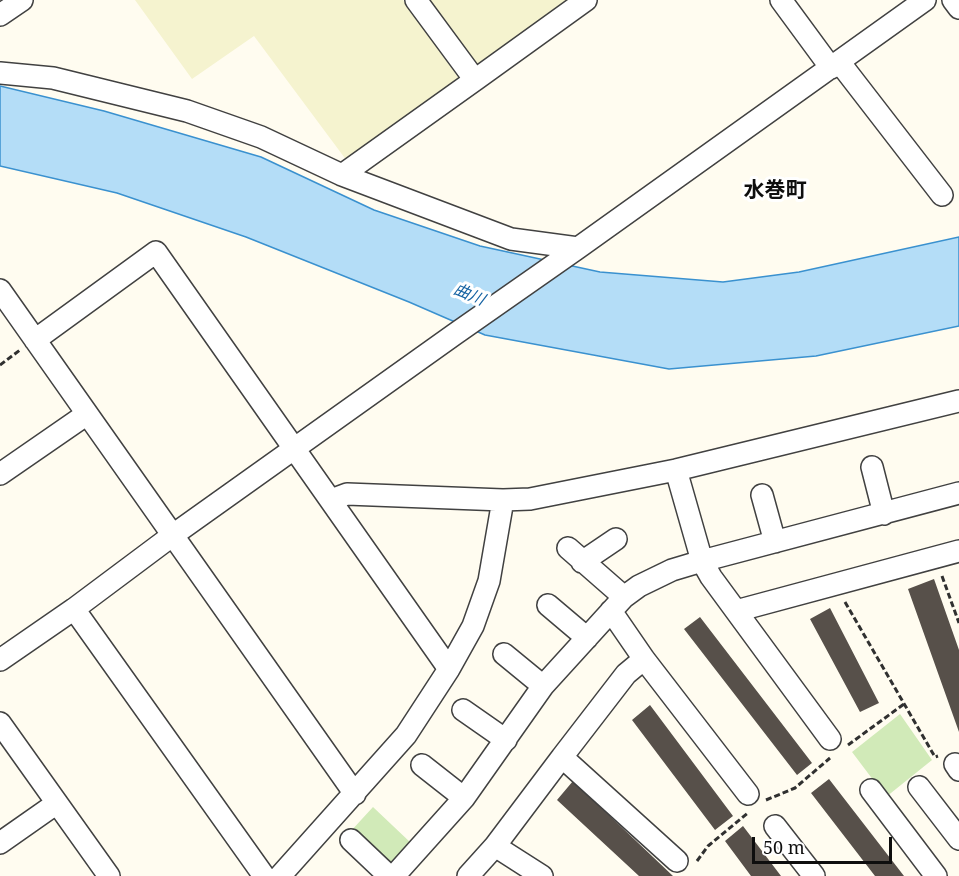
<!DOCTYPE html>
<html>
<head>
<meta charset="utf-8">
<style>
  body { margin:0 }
  #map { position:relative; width:959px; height:876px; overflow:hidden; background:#fffcf0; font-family:"Noto Serif",serif }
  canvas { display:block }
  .scale { position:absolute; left:752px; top:837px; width:140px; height:27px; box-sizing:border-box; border:3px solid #0e0e0e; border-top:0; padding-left:8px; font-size:18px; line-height:21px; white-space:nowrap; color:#0e0e0e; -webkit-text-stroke:4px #fff; paint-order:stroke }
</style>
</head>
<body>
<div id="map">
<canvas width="959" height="876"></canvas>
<div class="scale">50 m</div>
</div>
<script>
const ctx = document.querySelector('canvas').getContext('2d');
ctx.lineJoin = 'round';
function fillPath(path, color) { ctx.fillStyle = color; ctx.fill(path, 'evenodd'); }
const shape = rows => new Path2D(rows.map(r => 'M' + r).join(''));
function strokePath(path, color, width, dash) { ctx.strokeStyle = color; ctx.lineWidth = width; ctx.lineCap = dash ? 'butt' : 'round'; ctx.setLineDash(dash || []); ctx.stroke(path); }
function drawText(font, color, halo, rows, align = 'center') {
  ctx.font = font + ' "Noto Serif","Noto Sans JP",serif'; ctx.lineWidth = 6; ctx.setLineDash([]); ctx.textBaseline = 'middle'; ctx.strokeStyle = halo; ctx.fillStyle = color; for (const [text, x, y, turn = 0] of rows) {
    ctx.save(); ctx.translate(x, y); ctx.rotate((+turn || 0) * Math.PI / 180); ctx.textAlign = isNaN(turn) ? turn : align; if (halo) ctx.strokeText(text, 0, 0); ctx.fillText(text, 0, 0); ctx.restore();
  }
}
fillPath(shape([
  [135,0,403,0,460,80,347,161,254,36,192,79],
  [425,0,574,0,476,71]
]), '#f5f3cf');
fillPath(shape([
  [900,714,932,760,886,797,852,752],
  [373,807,411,843,389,867,350,832]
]), '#d1eab8');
const water = shape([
  [0,86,104,111,261,157,374,210,480,246,600,272,723,282,799,272,959,237,959,326,816,356,669,369,485,335,409,302,246,237,117,193,0,166,0,86]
]);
fillPath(water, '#b4ddf7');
strokePath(water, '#3a91cf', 1.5);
fillPath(shape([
  [934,579,959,650,959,732,908,589],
  [830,608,879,703,860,712,810,619],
  [700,617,812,763,797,775,684,629],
  [650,705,733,816,715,830,632,720],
  [829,779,904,876,875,876,811,793],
  [573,781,673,876,639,876,557,800],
  [743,826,781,876,751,876,725,841]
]), '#57504a');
const minor = shape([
  [416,0,475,80,586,0],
  [781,0,831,68],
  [953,0,959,8],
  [0,15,22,0],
  [840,63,942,195],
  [0,73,53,78,187,111,261,137,342,175,511,239,578,248],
  [342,175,475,80],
  [0,290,355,794],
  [35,340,156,252,449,669],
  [872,467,884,514],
  [676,470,702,561,711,577,830,739],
  [0,474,87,414],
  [762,495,775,542],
  [331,500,347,494,503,500,530,499,676,470,959,401],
  [568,548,624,597],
  [582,562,616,539],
  [548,605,587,638],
  [74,609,264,876],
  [611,611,644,659,748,794],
  [736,611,959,551],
  [504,654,543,686],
  [644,659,626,674,562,757,677,861],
  [0,660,74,609,173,535,455,334,578,248,925,0],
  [463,710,506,740],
  [0,723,109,876],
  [955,764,959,770],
  [422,765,464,798],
  [919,787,959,839],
  [871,790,936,876],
  [775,826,814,876],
  [351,840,389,876],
  [0,843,57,803],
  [280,876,406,735,449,669,473,626,489,581,503,500],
  [394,876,464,798,543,686,624,597,639,586,672,570,702,561,959,493],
  [468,876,495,846],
  [542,876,495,846,562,757]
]);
strokePath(minor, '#414141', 24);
strokePath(shape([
  [0,365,20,350],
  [942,576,959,623],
  [845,602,935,757,938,756],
  [848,745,904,704],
  [766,800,795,788,830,758],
  [697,861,708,846,749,812]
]), '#303030', 3, [6, 3]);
strokePath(minor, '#fff', 21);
drawText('italic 16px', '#1562a2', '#fff', [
  ["曲川",469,295,23]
]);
drawText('bold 21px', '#0e0e0e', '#fff', [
  ["水巻町",775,191]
]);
</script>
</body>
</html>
